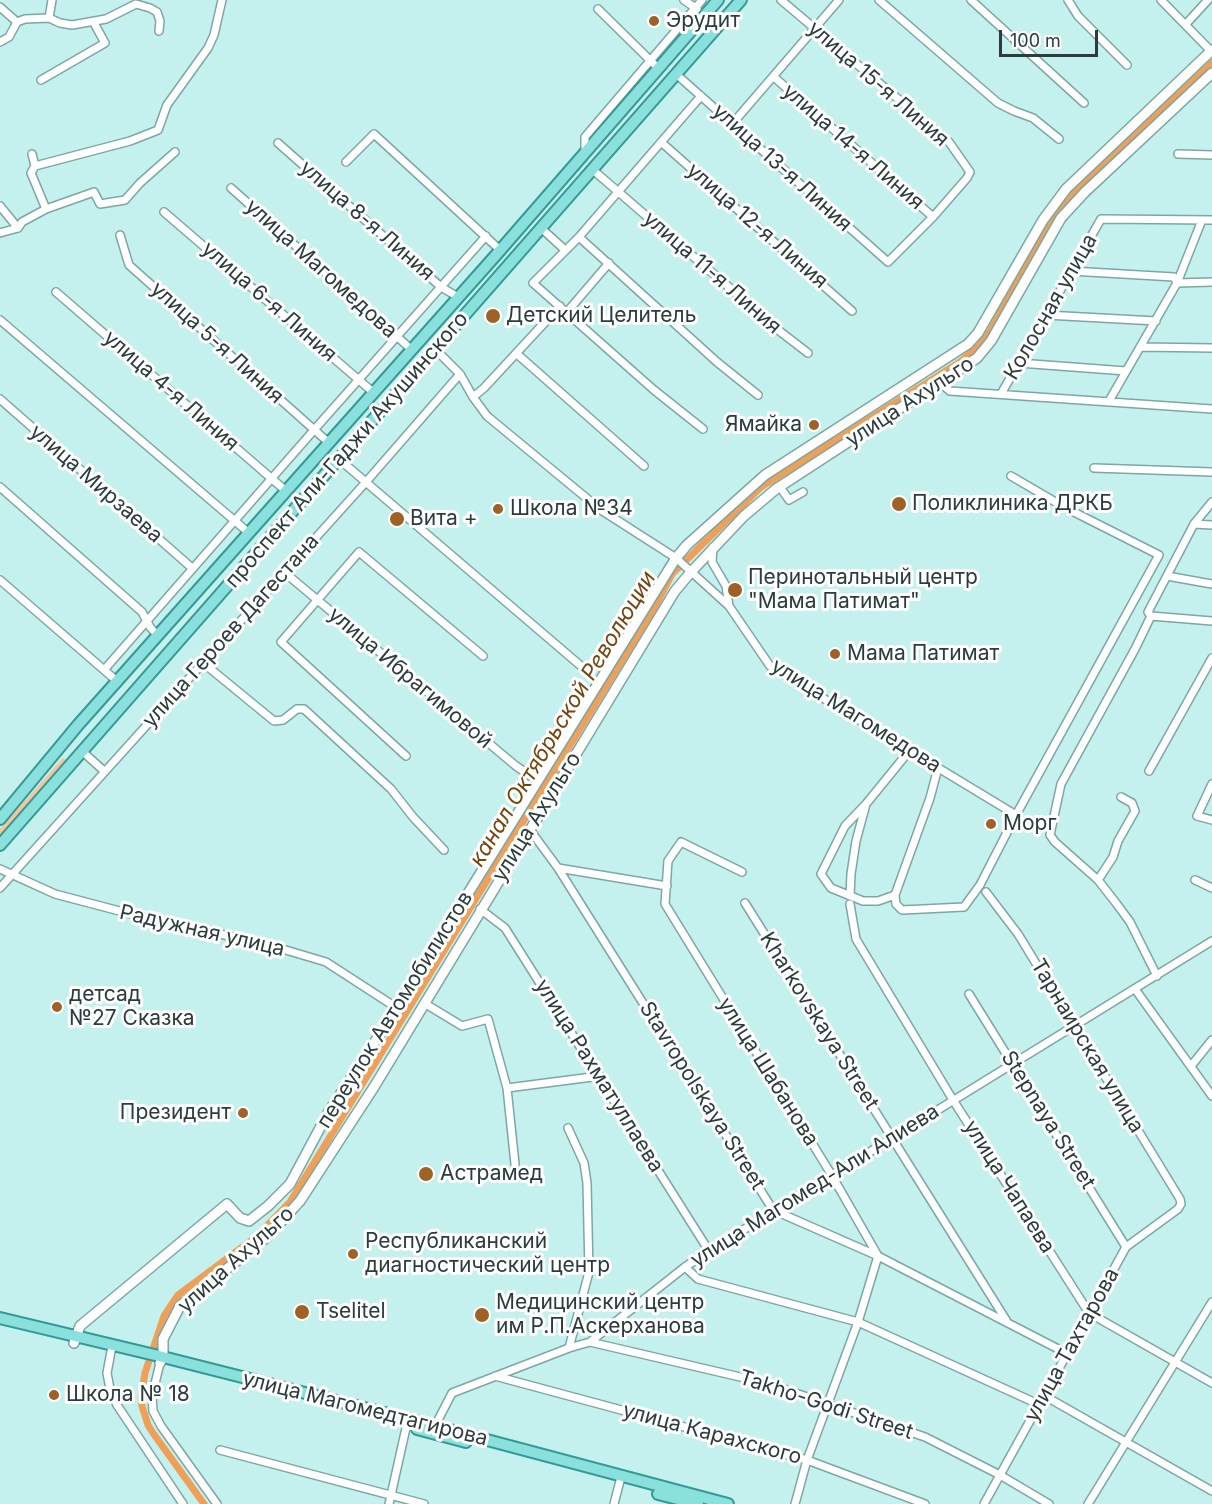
<!DOCTYPE html>
<html>
<head>
<meta charset="utf-8">
<style>
  body { margin:0 }
  #map { position:relative; width:1212px; height:1504px; overflow:hidden; background:#c4f1ed; font-family:Inter,sans-serif }
  canvas { display:block }
  .scale { position:absolute; left:999px; top:30px; width:99px; height:27px; box-sizing:border-box; border:3px solid #2a3c3b; border-top:0; padding-left:8px; font-size:18px; line-height:21px; white-space:nowrap; color:#2a3c3b; -webkit-text-stroke:4px #fff; paint-order:stroke }
</style>
</head>
<body>
<div id="map">
<canvas width="1212" height="1504"></canvas>
<div class="scale">100 m</div>
</div>
<script>
const ctx = document.querySelector('canvas').getContext('2d');
ctx.lineJoin = 'round';
function fillPath(path, color) { ctx.fillStyle = color; ctx.fill(path, 'evenodd'); }
const shape = rows => new Path2D(rows.map(r => 'M' + r).join(''));
function strokePath(path, color, width, dash) { ctx.strokeStyle = color; ctx.lineWidth = width; ctx.lineCap = dash ? 'butt' : 'round'; ctx.setLineDash(dash || []); ctx.stroke(path); }
function drawText(font, color, halo, rows, align = 'center') {
  ctx.font = font + ' Inter,sans-serif'; ctx.lineWidth = 6; ctx.setLineDash([]); ctx.textBaseline = 'middle'; ctx.strokeStyle = halo; ctx.fillStyle = color; for (const [text, x, y, turn = 0] of rows) {
    ctx.save(); ctx.translate(x, y); ctx.rotate((+turn || 0) * Math.PI / 180); ctx.textAlign = isNaN(turn) ? turn : align; if (halo) ctx.strokeText(text, 0, 0); ctx.fillText(text, 0, 0); ctx.restore();
  }
}
fillPath(shape([
  [62,759,67,759,0,836,0,829]
]), '#f9c49a');
strokePath(shape([
  [204,1504,153,1433,148,1425,142,1406,141,1397,145,1373,164,1316,178,1295,257,1236,290,1202,654,608,672,574,761,487,960,362,979,346,991,330,1044,233,1072,194,1212,63]
]), '#ef9f58', 7);
const minor = shape([
  [684,0,697,9],
  [879,0,998,103,1014,111,1033,118,1059,139],
  [971,0,1084,103],
  [1068,0,1078,16,1127,65],
  [1161,0,1211,51],
  [0,7,17,22,25,19,49,18,60,23,72,25,106,19,136,4,150,8,157,12,160,21,159,31],
  [598,9,658,68],
  [49,18,52,0],
  [1186,24,1208,0],
  [0,42,9,37,17,22],
  [676,74,888,262,933,217,967,178,970,172,949,142,781,0],
  [774,77,933,217],
  [41,80,105,43,94,23],
  [701,96,579,237,533,283,654,390,703,429],
  [733,123,839,0],
  [661,142,852,311],
  [278,143,441,287,458,297],
  [585,152,585,137,702,0],
  [32,154,35,166,31,173,46,209],
  [1178,154,1212,155],
  [346,162,374,134,500,250],
  [35,166,130,141,158,130,167,105,208,48,214,35,222,0],
  [593,170,782,333,808,353],
  [231,188,412,350],
  [0,206,18,228],
  [164,212,374,393],
  [18,228,22,222,46,209,94,192,100,204,125,200,140,183,175,152],
  [541,228,565,250],
  [0,233,18,228],
  [120,235,129,265,328,442],
  [579,237,717,362,758,395],
  [1071,271,1174,277,1177,283,1212,282],
  [56,292,286,491],
  [567,312,609,263],
  [1046,315,1156,321],
  [0,320,249,533],
  [1141,347,1212,348],
  [435,349,460,374,473,397,487,416,601,510,676,558,729,606,770,666,1016,815],
  [517,354,644,466],
  [1019,363,1126,371],
  [940,383,950,391,1212,409],
  [1001,394,1101,219,1212,220],
  [473,397,484,388,560,306],
  [0,399,192,568],
  [1109,401,1177,283,1202,220],
  [340,460,581,666],
  [1094,468,1212,472],
  [0,487,142,612,150,627,158,636],
  [780,487,789,500,803,492],
  [1212,502,1194,524,1148,612,1151,616,1212,621],
  [1194,524,1212,525],
  [713,547,712,562,726,586,729,606],
  [284,572,516,766,538,781],
  [1167,576,1212,584],
  [0,580,118,682],
  [1151,616,1135,649,1061,784,1050,835,1055,842,1098,880,1116,903,1130,922,1157,976],
  [202,662,274,721,283,720,297,709,304,709,391,789,413,817,444,850],
  [104,670,314,430,486,236],
  [83,752,104,771],
  [406,756,281,642,359,552,483,656],
  [1149,771,1212,658],
  [1212,784,1197,816,1212,820],
  [866,804,845,826,821,874,831,888,863,901,878,901,895,895,896,904,902,910,964,907,980,885,1016,815,1159,555,1064,507,1011,476],
  [530,830,558,868,773,1210,878,1256,1066,1353],
  [558,868,667,886],
  [0,869,55,894,131,914,269,945,326,962,397,1008],
  [742,872,681,842,668,861,665,904,831,1174,878,1256,858,1322,807,1460,795,1504],
  [1098,880,1113,857,1118,841,1135,811,1132,803,1121,797],
  [1195,880,1212,888],
  [0,888,366,482,460,374],
  [895,895,930,798,938,768],
  [850,896,851,874,856,841,866,804,910,750],
  [745,903,1006,1320],
  [850,904,856,939,953,1100,1089,1313,1212,1383],
  [480,909,505,928,709,1251],
  [1135,989,1212,1096],
  [969,994,1126,1247],
  [424,1003,462,1026,488,1019,507,1088,515,1164],
  [1191,1066,1212,1040],
  [507,1088,600,1076],
  [568,1128,584,1163,587,1183,589,1272,569,1348],
  [685,1267,698,1279,858,1322,1038,1404],
  [590,1342,766,1383,925,1437,1000,1475,1049,1504],
  [112,1346,107,1373,110,1389,117,1405,183,1504],
  [160,1363,152,1396,153,1411,161,1426,217,1504],
  [495,1376,807,1460,925,1504],
  [1043,1395,1212,1491],
  [434,1428,452,1393,569,1348,590,1342,685,1267,709,1251,1212,941],
  [220,1450,424,1504],
  [389,1504,408,1419],
  [614,1504,621,1477],
  [984,1504,1126,1247,1178,1209,1181,1204,1180,1199,1018,934,986,892],
  [1088,1504,1212,1302]
]);
const secondary = shape([
  [74,1343,80,1326,227,1204,240,1218,249,1221,268,1206,290,1184,328,1113,397,1008,676,558,687,545,765,475,968,344,978,333,1043,220,1066,189,1212,50],
  [160,1363,163,1357,163,1339,180,1306,267,1237,300,1201,374,1087,675,591,691,572,744,516,776,489,977,358,991,341,1061,218,1085,192,1212,73]
]);
const primary = shape([
  [0,819,78,725,496,255,718,0],
  [0,845,741,0],
  [0,1318,159,1356,408,1419,728,1504],
  [417,1429,466,1442],
  [658,1494,698,1504]
]);
strokePath(minor, '#7ca7a4', 10);
strokePath(secondary, '#7ca7a4', 12);
strokePath(primary, '#359a95', 14);
strokePath(minor, '#fff', 7);
strokePath(secondary, '#fff', 9);
strokePath(primary, '#89e0dc', 10);
for (const [x, y, r, color] of [
  [654,21,6,"#9e6126"],
  [493,316,8,"#9e6126"],
  [814,425,6,"#9e6126"],
  [899,504,8,"#9e6126"],
  [498,509,6,"#9e6126"],
  [397,519,8,"#9e6126"],
  [735,590,8,"#9e6126"],
  [835,654,6,"#9e6126"],
  [991,824,6,"#9e6126"],
  [57,1007,6,"#9e6126"],
  [243,1113,6,"#9e6126"],
  [426,1174,8,"#9e6126"],
  [353,1254,6,"#9e6126"],
  [302,1312,8,"#9e6126"],
  [482,1315,8,"#9e6126"],
  [54,1395,6,"#9e6126"]
]) { const dot = new Path2D(); dot.arc(x, y, r, 0, 2 * Math.PI); ctx.fillStyle = color; ctx.fill(dot); strokePath(dot, '#fff', 2); }
drawText('21px', '#2a3c3b', '#fff', [
  ["Эрудит",666,21],
  ["Детский Целитель",506,316],
  ["Ямайка",802,425,"right"],
  ["Поликлиника ДРКБ",912,504],
  ["Школа №34",510,509],
  ["Вита +",410,519],
  ["Перинотальный центр",748,578],
  ["\"Мама Патимат\"",748,602],
  ["Мама Патимат",847,654],
  ["Морг",1003,824],
  ["детсад",69,995],
  ["№27 Сказка",69,1019],
  ["Президент",231,1113,"right"],
  ["Астрамед",440,1174],
  ["Республиканский",365,1242],
  ["диагностический центр",365,1266],
  ["Медицинский центр",496,1303],
  ["им Р.П.Аскерханова",496,1327],
  ["Tselitel",316,1312],
  ["Школа № 18",66,1395]
], 'left');
drawText('21px', '#2a3c3b', '#fff', [
  ["улица 15-я Линия",878,84,41],
  ["улица 14-я Линия",853,147,41],
  ["улица 13-я Линия",782,168,42],
  ["улица 8-я Линия",367,221,41],
  ["улица 12-я Линия",757,226,41],
  ["улица Магомедова",321,269,42],
  ["улица 11-я Линия",712,273,41],
  ["улица 6-я Линия",269,302,41],
  ["Колосная улица",1051,307,-60],
  ["улица 5-я Линия",217,343,42],
  ["улица 4-я Линия",171,391,41],
  ["улица Ахульго",910,402,-33],
  ["проспект Али-Гаджи Акушинского",347,450,-49],
  ["улица Мирзаева",96,484,41],
  ["улица Героев Дагестана",231,631,-48],
  ["улица Ибрагимовой",410,678,40],
  ["улица Магомедова",856,716,32],
  ["улица Ахульго",537,817,-58],
  ["Радужная улица",202,931,13],
  ["переулок Автомобилистов",395,1010,-58],
  ["Kharkovskaya Street",819,1021,58],
  ["Тарнаирская улица",1087,1046,59],
  ["улица Шабанова",768,1072,58],
  ["улица Рахматуллаева",599,1076,58],
  ["Stavropolskaya Street",702,1096,58],
  ["Stepnaya Street",1048,1120,58],
  ["улица Магомед-Али Алиева",815,1186,-32],
  ["улица Чапаева",1009,1187,58],
  ["улица Ахульго",236,1260,-42],
  ["улица Тахтарова",1072,1345,-61],
  ["Takho-Godi Street",826,1405,18],
  ["улица Магомедтагирова",365,1409,14],
  ["улица Карахского",712,1434,15]
]);
drawText('italic 22px', '#78440e', '#fff', [
  ["канал Октябрьской Революции",563,719,-59]
]);
</script>
</body>
</html>
